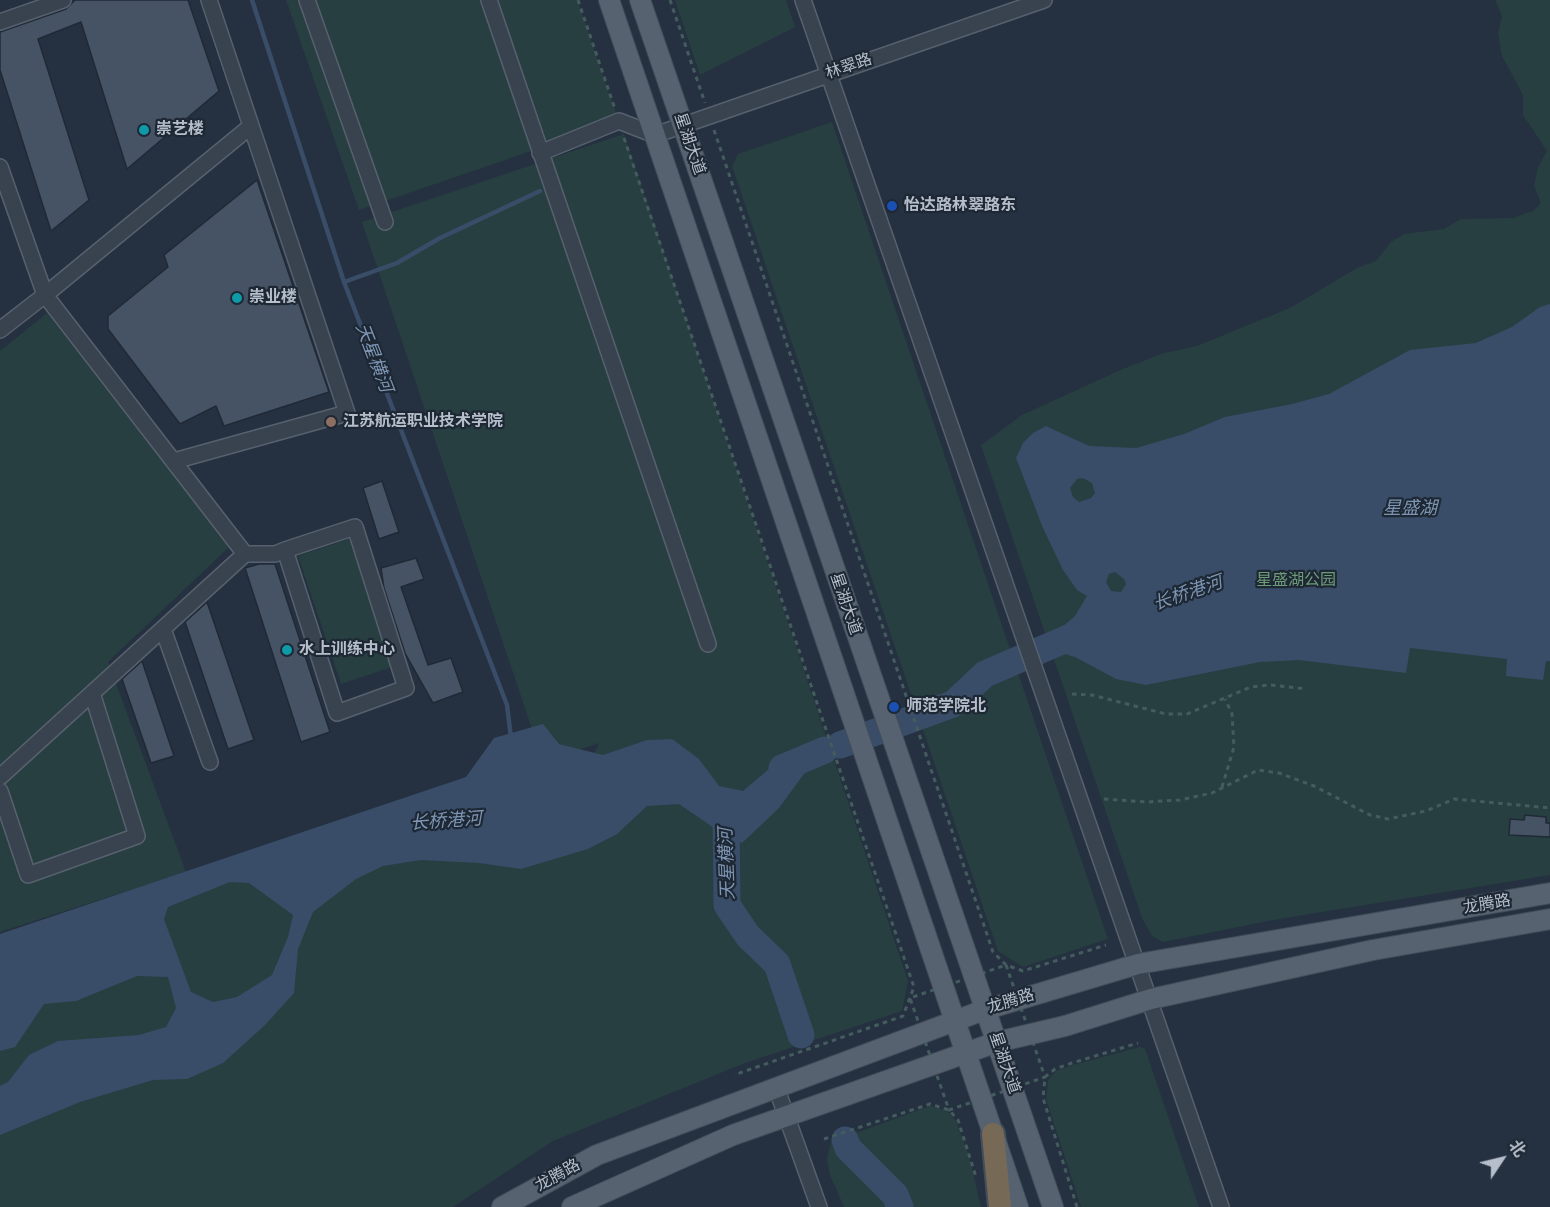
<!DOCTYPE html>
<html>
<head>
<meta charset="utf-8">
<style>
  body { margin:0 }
  #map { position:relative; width:1550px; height:1207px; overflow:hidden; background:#253140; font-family:Roboto,"Noto Sans SC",sans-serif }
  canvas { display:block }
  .north { position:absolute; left:1472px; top:1129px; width:60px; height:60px; -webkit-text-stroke:4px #1e2835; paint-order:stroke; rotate:55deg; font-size:16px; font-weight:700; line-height:24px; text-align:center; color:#b6becb }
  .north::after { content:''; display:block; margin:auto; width:21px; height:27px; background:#b6becb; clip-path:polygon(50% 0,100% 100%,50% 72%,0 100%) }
</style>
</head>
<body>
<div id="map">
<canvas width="1550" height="1207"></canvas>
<div class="north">北</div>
</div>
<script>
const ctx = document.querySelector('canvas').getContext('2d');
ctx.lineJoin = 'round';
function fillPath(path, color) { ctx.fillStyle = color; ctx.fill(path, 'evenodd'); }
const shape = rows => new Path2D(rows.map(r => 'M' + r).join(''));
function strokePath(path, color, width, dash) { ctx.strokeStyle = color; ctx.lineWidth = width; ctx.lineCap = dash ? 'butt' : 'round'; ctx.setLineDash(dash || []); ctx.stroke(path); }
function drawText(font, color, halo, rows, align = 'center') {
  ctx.font = font + ' Roboto,"Noto Sans SC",sans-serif'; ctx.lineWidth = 4.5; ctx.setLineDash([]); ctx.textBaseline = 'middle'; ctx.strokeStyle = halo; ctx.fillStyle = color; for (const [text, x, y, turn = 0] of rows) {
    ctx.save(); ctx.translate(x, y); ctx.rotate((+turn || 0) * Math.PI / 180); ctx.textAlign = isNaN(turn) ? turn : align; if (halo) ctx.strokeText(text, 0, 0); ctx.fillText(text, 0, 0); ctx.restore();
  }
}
fillPath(shape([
  [286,0,577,0,619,121,359,210],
  [675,0,786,0,795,27,700,75],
  [1495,0,1550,0,1550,875,1273,920,1163,942,1152,936,1142,918,981,445,1022,415,1125,368,1164,353,1197,346,1292,307,1357,268,1376,261,1391,242,1404,234,1444,229,1461,219,1513,218,1533,211,1541,203,1534,186,1538,167,1547,151,1523,115,1523,95,1502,56,1498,34,1502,16],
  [832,122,1108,939,1023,967,998,951,732,166,738,154],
  [624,134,908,981,902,1011,745,1063,553,1141,453,1207,0,1207,0,950,190,890,573,803,599,743,543,762,362,222],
  [47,313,229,547,108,662,186,872,0,932,0,351],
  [349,539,392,667,341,684,298,556],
  [1140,1047,1145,1049,1199,1207,1081,1207,1046,1099,1048,1080,1056,1071,1073,1065],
  [930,1106,947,1111,956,1121,969,1156,981,1207,844,1207,830,1175,827,1158,831,1142]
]), '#273f41');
fillPath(shape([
  [1550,304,1550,661,1546,661,1543,680,1506,676,1507,659,1410,648,1406,673,1299,660,1260,662,1146,685,1116,679,1075,657,1055,651,1050,637,1075,616,1087,596,1077,590,1063,570,1043,528,1016,458,1023,443,1033,433,1046,426,1089,446,1136,448,1184,434,1225,417,1292,404,1329,394,1410,350,1476,343,1512,327,1540,307],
  [1077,479,1083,478,1092,483,1095,493,1091,498,1079,502,1073,497,1070,488],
  [1115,572,1124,579,1126,584,1121,592,1111,591,1106,582,1109,574],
  [543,724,559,744,603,755,647,740,672,739,699,759,719,786,743,791,783,757,819,745,812,763,779,808,742,843,717,830,679,804,647,806,617,834,588,849,521,869,479,863,421,860,383,866,356,879,313,912,298,949,294,993,265,1025,223,1063,187,1079,153,1080,80,1102,0,1135,0,1086,8,1082,29,1055,58,1041,139,1035,166,1027,176,1008,168,977,137,976,76,1001,44,1004,15,1047,0,1051,0,934,466,777,494,738],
  [230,882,249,883,293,915,288,937,272,975,237,997,213,1002,191,992,164,919,168,907]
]), '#394d68');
strokePath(shape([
  [252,0,344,282,507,705,511,738],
  [344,282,397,263,440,238,540,191]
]), '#394d68', 4.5);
strokePath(shape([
  [840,745,953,704,985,674,1087,630],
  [782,768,825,750],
  [726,814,727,905,748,936,777,964,801,1035],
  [845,1140,848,1148,895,1195,900,1207]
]), '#394d68', 27);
const building = shape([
  [75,0,188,0,219,91,127,169,81,22,38,39,89,200,51,231,0,70,0,32,66,9,75,0],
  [257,180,329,392,224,426,216,406,180,424,108,329,108,316,168,267,164,255,257,180],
  [382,481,399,532,379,539,363,488,382,481],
  [416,558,424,579,401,587,428,665,451,658,463,692,433,703,405,653,384,588,381,568,416,558],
  [259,564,275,564,330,732,301,742,245,568,259,564],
  [207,602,254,740,228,749,185,622,207,602],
  [142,661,174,756,151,763,122,679,142,661],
  [1525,815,1546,817,1546,823,1550,823,1550,837,1509,835,1510,819,1524,820,1525,815]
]);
fillPath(building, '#465364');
strokePath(building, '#202a37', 1.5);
const minor = shape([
  [307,0,385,222],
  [489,0,708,644],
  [803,0,1221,1207],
  [0,22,63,0],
  [540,153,619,121,655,135,1044,0],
  [0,167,45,295,0,330],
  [174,461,347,413,209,0],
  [245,554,275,554,285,550,355,527,406,688,337,713,285,550],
  [163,629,210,762],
  [0,777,245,554,45,295,251,126],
  [0,791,28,875,137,836,92,693],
  [776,1087,819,1207]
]);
const major = shape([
  [609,0,1018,1207],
  [640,0,1053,1207],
  [502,1207,597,1155,984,1010,1138,964,1550,893],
  [572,1207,733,1135,997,1042,1065,1026,1151,999,1373,950,1550,919]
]);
const highway = shape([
  [993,1134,1000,1207]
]);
strokePath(minor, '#57616e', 18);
strokePath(major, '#434c59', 22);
strokePath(highway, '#444e5b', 26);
strokePath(shape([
  [578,0,615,109],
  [670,0,705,103],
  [714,130,993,952,1006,965,1023,971,1106,945],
  [624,138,914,987,903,1016,734,1075],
  [1072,694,1092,695,1166,714,1187,714,1251,687,1270,685,1307,689],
  [1222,787,1234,747,1232,714,1225,699],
  [1104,799,1147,802,1180,800,1212,793,1258,770,1279,773,1314,786,1370,815,1388,819,1426,811,1454,799,1550,808],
  [1006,965,1045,1077,949,1110,910,998,1006,965],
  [824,1139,930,1104,949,1110,958,1120,976,1177],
  [1077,1207,1043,1098,1045,1077,1055,1069,1072,1063,1138,1043]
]), '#455c5e', 3, [4.5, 4.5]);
strokePath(minor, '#394350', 15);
strokePath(major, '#576270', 20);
strokePath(highway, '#766956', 22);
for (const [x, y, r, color] of [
  [144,130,6,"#0f9aa8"],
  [892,206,6,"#1a4fb4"],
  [237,298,6,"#0f9aa8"],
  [331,422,6,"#8d6e63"],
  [287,650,6,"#0f9aa8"],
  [894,707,6,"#1a4fb4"]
]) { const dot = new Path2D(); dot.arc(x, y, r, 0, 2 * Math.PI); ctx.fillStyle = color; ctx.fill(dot); strokePath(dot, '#1e2835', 2); }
drawText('16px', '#b6becb', '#1e2835', [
  ["林翠路",849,67,-19],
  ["星湖大道",689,144,71],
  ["星湖大道",845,604,71],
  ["龙腾路",1487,905,-10],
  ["龙腾路",1011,1002,-17],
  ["星湖大道",1004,1063,71],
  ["龙腾路",558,1176,-29]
]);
drawText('bold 16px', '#b6becb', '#1e2835', [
  ["崇艺楼",156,130],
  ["怡达路林翠路东",904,206],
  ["崇业楼",249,298],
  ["江苏航运职业技术学院",343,422],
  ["水上训练中心",299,650],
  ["师范学院北",906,707]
], 'left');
drawText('16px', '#6d9c77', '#1e2835', [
  ["星盛湖公园",1296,581]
]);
drawText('italic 18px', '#7d95b2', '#1e2835', [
  ["天星横河",373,358,69],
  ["星盛湖",1410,509],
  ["长桥港河",1188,594,-19],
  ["长桥港河",446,822,-4],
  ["天星横河",728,864,-92]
]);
</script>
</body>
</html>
